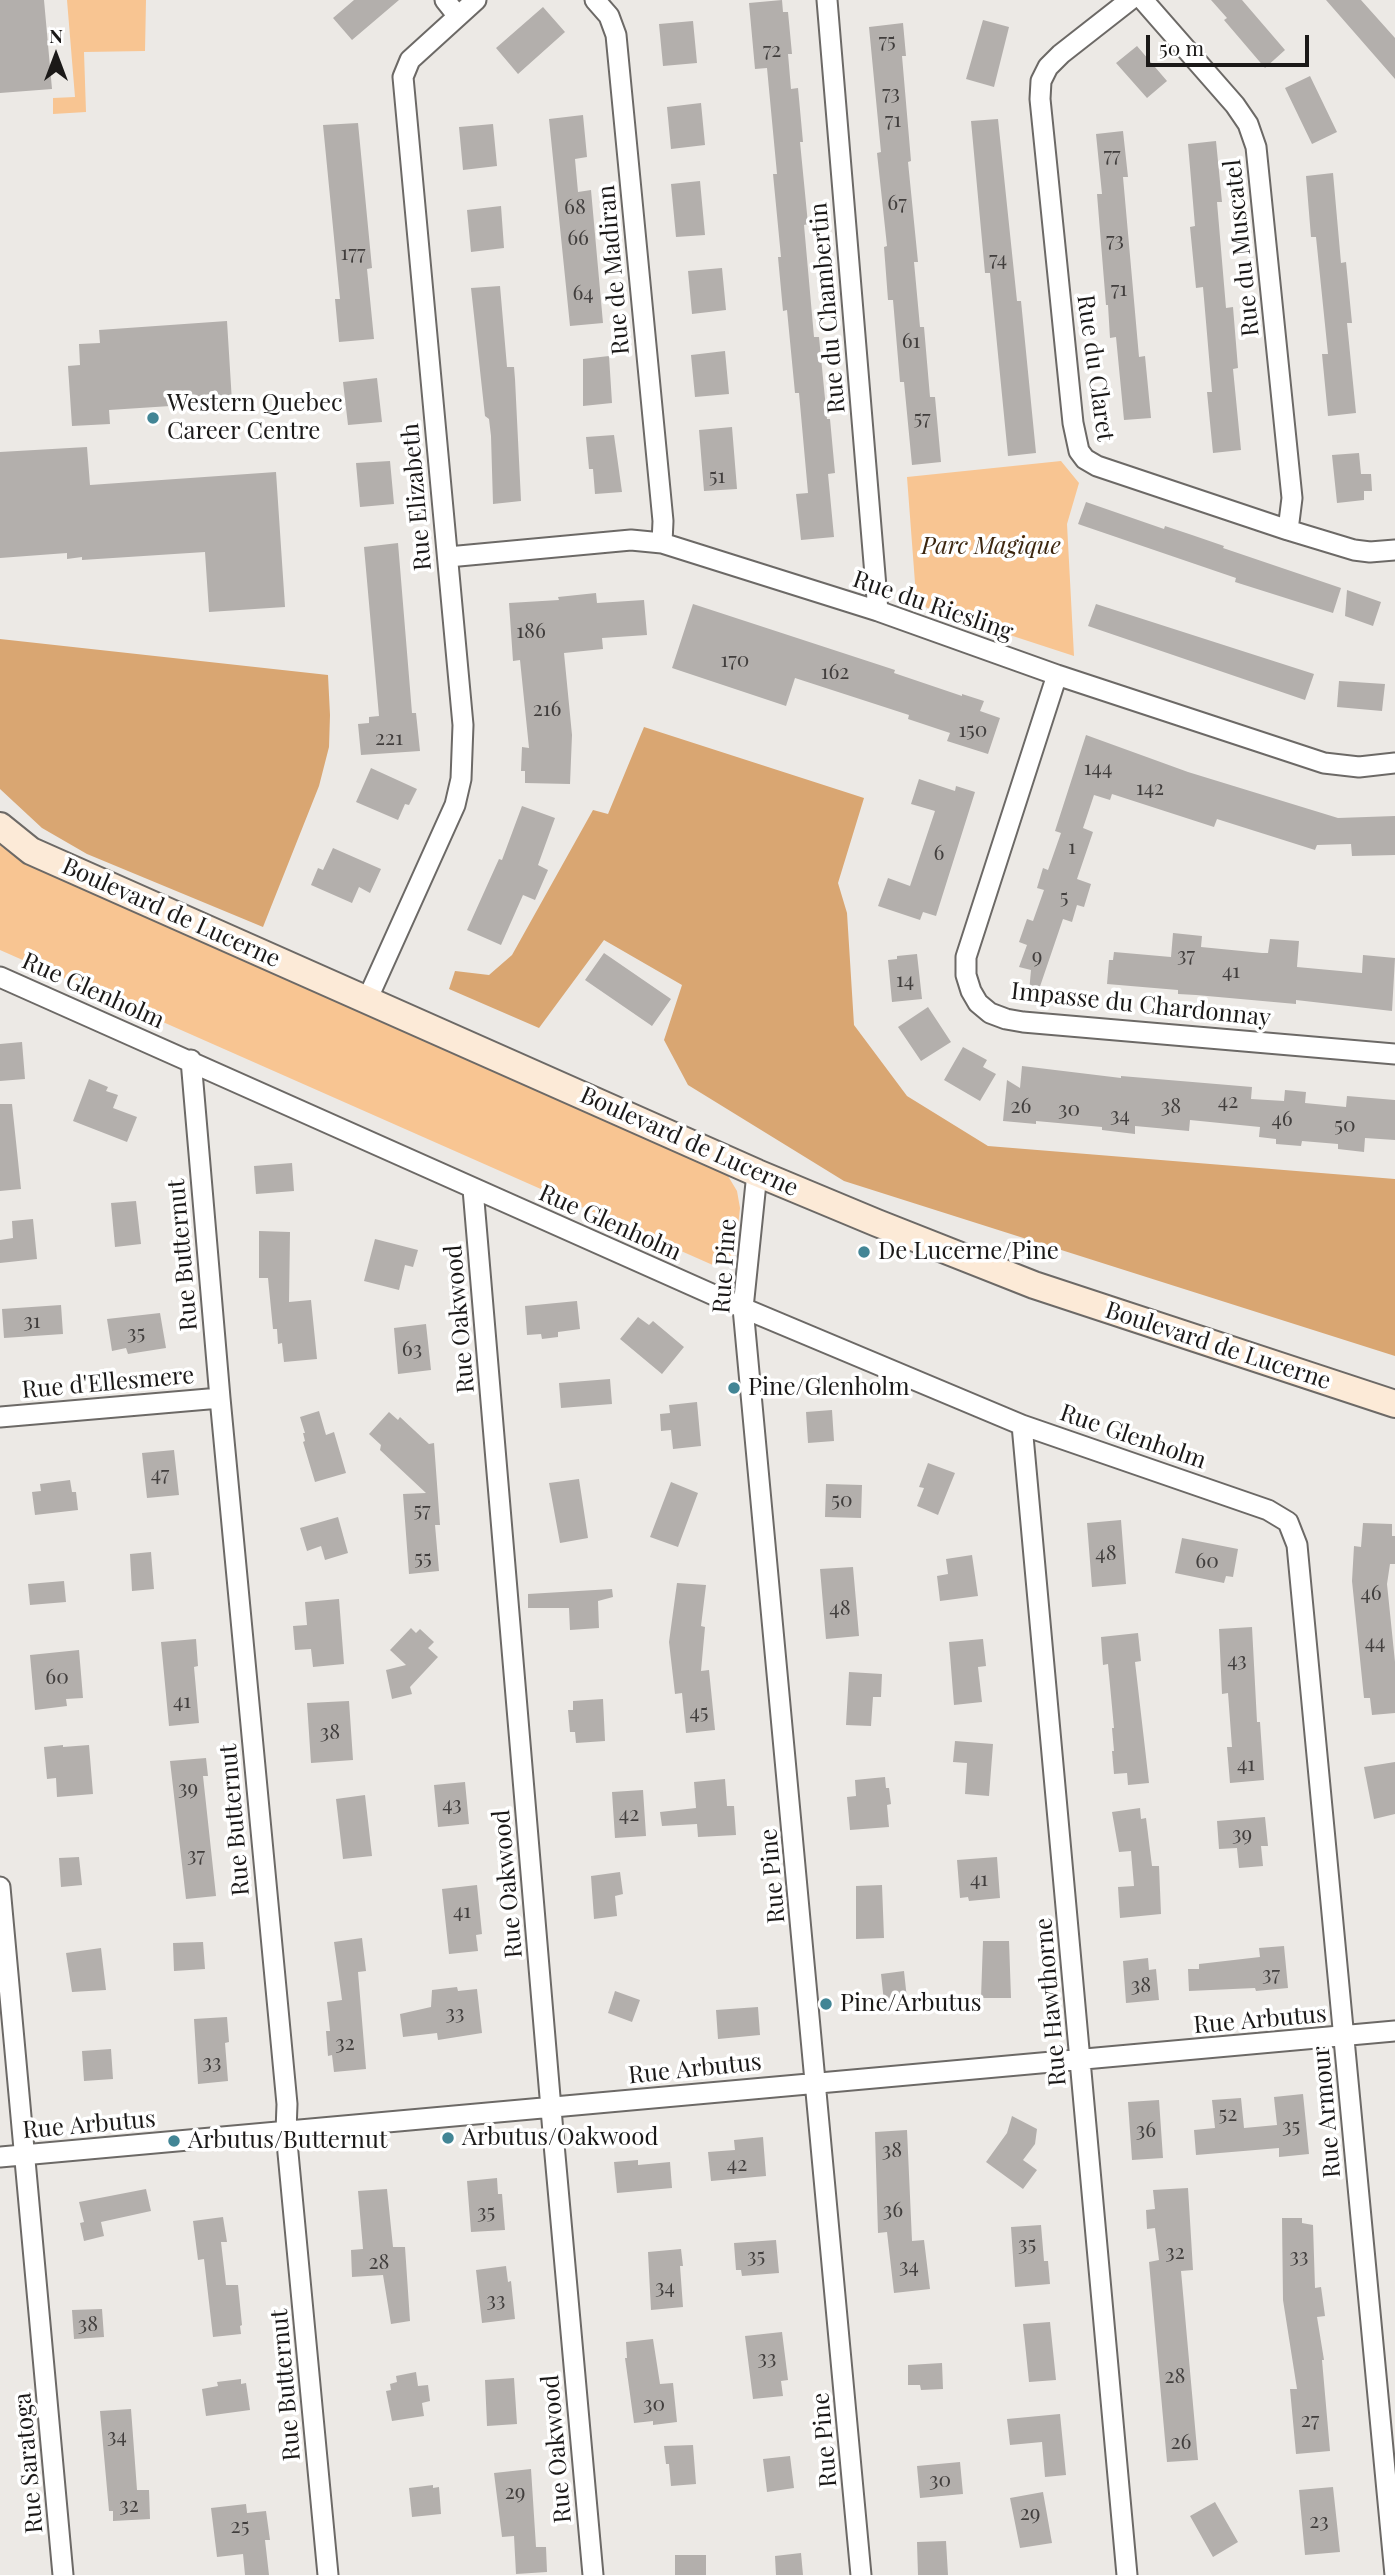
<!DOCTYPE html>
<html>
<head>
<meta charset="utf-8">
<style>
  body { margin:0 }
  #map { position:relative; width:1395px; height:2575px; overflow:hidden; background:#ece9e5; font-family:"Playfair Display",serif }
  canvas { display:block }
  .north { position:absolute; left:21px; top:21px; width:70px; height:70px; -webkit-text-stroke:5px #fff; paint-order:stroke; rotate:0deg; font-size:19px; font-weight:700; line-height:28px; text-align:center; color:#1b1918 }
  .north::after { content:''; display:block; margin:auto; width:24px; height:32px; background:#1b1918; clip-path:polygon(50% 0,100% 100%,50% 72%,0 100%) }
  .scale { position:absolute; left:1146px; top:35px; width:163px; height:32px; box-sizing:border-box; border:4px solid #1b1918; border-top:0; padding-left:9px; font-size:21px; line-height:24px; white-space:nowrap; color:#1b1918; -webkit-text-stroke:5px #fff; paint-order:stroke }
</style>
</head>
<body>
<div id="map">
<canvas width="1395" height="2575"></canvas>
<div class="north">N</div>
<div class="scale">50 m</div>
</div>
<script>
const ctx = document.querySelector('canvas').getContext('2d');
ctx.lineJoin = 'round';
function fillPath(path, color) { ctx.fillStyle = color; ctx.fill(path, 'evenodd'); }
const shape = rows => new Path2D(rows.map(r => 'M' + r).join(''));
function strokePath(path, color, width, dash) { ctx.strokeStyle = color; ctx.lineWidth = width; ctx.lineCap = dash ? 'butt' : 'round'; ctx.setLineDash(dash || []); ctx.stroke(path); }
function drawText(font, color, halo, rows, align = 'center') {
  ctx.font = font + ' "Playfair Display",serif'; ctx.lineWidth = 7; ctx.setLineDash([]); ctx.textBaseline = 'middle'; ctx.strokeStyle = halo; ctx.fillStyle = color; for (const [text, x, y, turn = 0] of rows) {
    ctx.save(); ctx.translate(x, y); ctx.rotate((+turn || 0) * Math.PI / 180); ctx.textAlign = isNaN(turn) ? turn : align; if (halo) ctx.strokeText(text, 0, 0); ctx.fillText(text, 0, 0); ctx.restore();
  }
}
fillPath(shape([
  [67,0,146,0,145,51,84,52,86,112,53,114,53,98,75,97],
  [1061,461,1079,483,1067,524,1074,656,927,608,916,596,907,477],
  [0,839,725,1171,737,1191,740,1208,735,1254,731,1260,715,1266,0,950]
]), '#f8c592');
fillPath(shape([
  [0,639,328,675,330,715,329,747,319,786,263,927,87,854,42,828,0,789],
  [644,727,864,798,838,883,847,913,854,1025,907,1096,988,1146,1395,1179,1395,1356,844,1181,688,1085,664,1040,682,985,604,940,539,1028,449,989,455,971,489,975,512,955,593,810,608,814]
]), '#d9a672');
fillPath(shape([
  [0,0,44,0,52,89,0,93],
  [354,0,399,0,352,40,333,18],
  [782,0,783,12,788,12,792,54,788,54,791,89,798,88,803,142,800,142,808,224,804,225,814,337,819,337,827,419,830,419,835,473,828,474,834,537,801,540,796,494,808,493,799,393,795,393,787,310,783,311,778,257,781,257,773,174,777,174,767,68,755,69,749,3],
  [1211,0,1242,0,1285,50,1265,68,1224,20,1227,18],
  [1326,0,1361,0,1395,38,1395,79],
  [543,7,565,32,518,74,496,48],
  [983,20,1009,27,994,87,966,79],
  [693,21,697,63,663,66,659,24],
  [903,23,906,56,902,56,911,161,908,162,918,262,914,262,920,327,924,327,930,397,935,397,941,462,912,465,904,382,900,382,893,300,888,300,884,247,887,246,877,153,881,152,869,27],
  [1137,46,1167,81,1147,98,1116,63],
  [1310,76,1337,132,1312,144,1285,88],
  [701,103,705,145,671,149,667,107],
  [583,115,587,157,575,159,578,192,591,190,603,323,570,326,549,119],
  [998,119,1017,301,1021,301,1036,453,1008,456,990,273,985,273,971,121],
  [358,123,372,268,367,269,374,339,339,342,335,299,340,299,323,125],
  [493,124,497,166,463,170,459,127],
  [1123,131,1128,177,1123,177,1139,357,1145,356,1151,418,1124,420,1116,337,1110,338,1108,305,1106,305,1097,194,1102,194,1096,134],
  [1216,141,1222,202,1217,202,1226,308,1233,307,1238,368,1233,369,1241,450,1213,453,1207,392,1212,392,1203,287,1196,288,1190,227,1195,226,1188,144],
  [1333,173,1341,263,1346,262,1352,323,1347,323,1356,413,1328,416,1322,354,1328,354,1316,237,1311,237,1306,176],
  [700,181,705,235,676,237,671,184],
  [501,206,504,248,471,252,467,210],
  [722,268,726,310,692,314,688,271],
  [500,286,507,367,514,367,515,379,521,501,493,504,491,436,489,419,485,416,471,288],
  [227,321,232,402,109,410,110,424,72,426,68,366,80,365,79,344,100,343,99,330],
  [725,351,729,394,695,397,691,355],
  [609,356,612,403,583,406,583,359],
  [377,378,382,422,348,425,343,382],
  [732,427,737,489,704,491,699,430],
  [614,435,622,492,595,494,593,469,589,469,586,437],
  [87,447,90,485,276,472,285,607,209,612,205,552,82,560,82,557,67,559,67,553,0,558,0,452],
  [1359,453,1361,474,1371,474,1372,491,1364,491,1364,500,1337,503,1332,455],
  [390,461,394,504,360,507,356,463],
  [1086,502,1164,529,1165,526,1192,535,1224,546,1223,548,1341,588,1333,613,1235,582,1236,578,1078,524],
  [398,543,412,713,416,713,420,751,361,755,358,724,369,723,369,717,379,716,364,547],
  [1347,590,1381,602,1373,626,1345,616],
  [596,593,597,603,644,600,647,635,602,638,603,649,564,653,572,735,570,784,525,783,525,771,521,771,522,747,529,748,520,660,513,661,509,603,559,600,558,597],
  [693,604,895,670,894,673,962,696,962,694,984,701,980,711,1000,718,988,754,947,741,950,733,908,719,909,715,795,678,786,706,672,668],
  [1096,604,1314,674,1305,700,1088,626],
  [1339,681,1385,684,1382,711,1337,707],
  [1086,735,1188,772,1338,818,1395,816,1395,855,1352,856,1351,844,1317,845,1315,850,1217,819,1214,827,1112,794,1110,800,1094,795,1083,828,1093,832,1077,879,1091,884,1084,907,1077,905,1072,922,1063,919,1034,1004,1028,1003,1031,970,1019,967,1027,945,1019,942,1027,919,1033,921,1044,890,1037,888,1043,868,1048,870,1061,833,1055,831],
  [371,768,417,789,409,805,405,804,398,820,356,802],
  [919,779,955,791,956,786,975,792,936,916,923,912,920,920,878,906,888,878,910,886,935,811,911,804],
  [522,806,555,818,538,865,548,870,535,900,523,895,501,945,467,930,499,859,502,860],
  [333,848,381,869,370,893,359,887,352,903,311,885,318,868,323,870],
  [1173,933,1202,936,1201,947,1262,953,1268,953,1270,939,1299,941,1297,967,1362,973,1363,955,1395,958,1392,1011,1296,1000,1296,1004,1196,995,1178,994,1178,990,1107,984,1109,960,1113,960,1114,952,1171,957],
  [604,953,671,999,652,1026,585,980],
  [917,954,922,999,892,1002,888,960,897,959,897,956],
  [928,1007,951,1042,921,1061,898,1027],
  [22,1042,25,1079,0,1081,0,1044],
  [963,1047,987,1060,983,1067,996,1074,980,1101,944,1080],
  [1022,1066,1121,1078,1121,1076,1252,1087,1251,1099,1284,1101,1285,1090,1306,1092,1305,1103,1346,1107,1347,1096,1395,1100,1395,1140,1365,1138,1364,1152,1338,1149,1338,1144,1302,1141,1301,1146,1276,1144,1276,1139,1259,1137,1260,1127,1190,1120,1189,1131,1135,1126,1135,1134,1102,1130,1102,1127,1036,1121,1036,1124,1003,1121,1007,1080,1020,1088],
  [89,1079,108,1087,106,1091,118,1095,113,1108,137,1117,127,1142,73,1121],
  [0,1104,12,1104,21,1189,0,1191],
  [292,1163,294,1191,256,1194,254,1166],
  [136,1201,141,1244,115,1247,111,1203],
  [33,1219,37,1259,0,1263,0,1240,13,1238,12,1221],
  [259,1231,290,1232,289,1302,311,1300,317,1359,284,1362,282,1343,278,1344,277,1329,273,1329,268,1278,259,1278],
  [375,1239,418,1250,413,1267,405,1265,399,1290,364,1281],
  [577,1301,580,1329,558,1332,558,1337,542,1339,541,1334,527,1335,525,1306],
  [61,1305,63,1334,4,1338,2,1309],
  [160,1313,166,1348,128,1354,126,1348,112,1351,107,1319],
  [638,1317,649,1325,653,1321,684,1347,662,1374,620,1339],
  [426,1324,431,1370,398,1374,394,1328],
  [610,1379,612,1404,561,1408,559,1383],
  [697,1402,701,1446,673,1449,671,1430,661,1431,660,1414,670,1413,669,1405],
  [832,1410,834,1441,808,1443,806,1412],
  [319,1411,326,1435,334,1432,346,1473,315,1482,303,1442,305,1441,303,1433,305,1433,300,1417],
  [389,1412,398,1420,400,1417,429,1444,434,1443,440,1525,435,1525,439,1571,409,1574,403,1494,426,1493,380,1450,381,1445,369,1434],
  [174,1450,179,1495,147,1498,142,1453],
  [928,1463,955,1473,938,1515,917,1506,924,1488,919,1487],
  [579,1479,588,1538,560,1543,549,1483],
  [70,1480,72,1492,76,1492,78,1510,35,1515,32,1492,41,1491,40,1484],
  [671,1482,698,1493,678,1547,650,1537],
  [826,1484,862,1485,861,1518,825,1517],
  [338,1517,348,1553,325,1560,321,1546,307,1551,300,1528],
  [1121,1520,1126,1584,1092,1587,1087,1523],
  [1363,1523,1392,1524,1392,1536,1395,1536,1395,1564,1390,1564,1387,1584,1395,1662,1395,1713,1372,1715,1370,1698,1364,1698,1352,1581,1354,1546,1361,1547],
  [1182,1538,1238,1549,1233,1577,1226,1576,1224,1583,1175,1573],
  [151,1552,154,1589,132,1591,130,1554],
  [972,1555,978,1596,940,1601,937,1576,948,1574,946,1559],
  [853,1567,859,1636,826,1639,820,1569],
  [64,1581,66,1602,30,1605,28,1584],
  [677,1583,706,1585,701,1626,705,1627,701,1671,709,1670,715,1730,686,1733,682,1693,675,1694,669,1642],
  [612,1589,613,1597,598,1601,599,1628,570,1630,569,1608,528,1608,528,1594],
  [339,1599,344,1664,313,1667,311,1649,295,1650,293,1626,307,1625,305,1602],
  [1252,1627,1257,1722,1260,1722,1264,1780,1230,1783,1227,1747,1232,1747,1228,1693,1222,1694,1219,1629],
  [411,1628,416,1633,420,1629,434,1642,428,1648,438,1657,410,1687,412,1694,392,1699,386,1670,406,1665,390,1650],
  [1138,1633,1141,1661,1135,1662,1149,1783,1128,1785,1127,1773,1114,1774,1112,1751,1114,1751,1112,1728,1114,1728,1108,1664,1103,1665,1101,1637],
  [196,1639,198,1666,194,1667,199,1723,169,1726,161,1642],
  [983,1639,986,1666,978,1667,982,1702,954,1705,949,1642],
  [79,1650,83,1698,66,1699,67,1706,35,1710,30,1655],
  [849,1672,882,1674,881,1697,873,1697,871,1726,846,1725],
  [603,1699,605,1741,576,1743,575,1732,570,1732,568,1710,573,1710,573,1701],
  [349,1701,353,1760,311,1763,307,1703],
  [955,1741,993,1744,989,1796,965,1794,967,1763,953,1762],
  [63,1745,63,1747,89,1745,93,1794,57,1797,56,1778,47,1779,44,1747],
  [206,1758,208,1776,203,1776,216,1896,186,1899,170,1761],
  [1395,1762,1395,1814,1374,1819,1364,1767],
  [885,1777,886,1788,889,1788,891,1804,887,1805,889,1827,850,1830,847,1797,856,1796,855,1780],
  [725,1779,727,1806,734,1806,736,1835,698,1837,697,1824,662,1826,660,1812,696,1808,694,1782],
  [465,1782,469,1824,438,1827,434,1785],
  [643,1790,646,1836,615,1838,612,1792],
  [365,1795,372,1856,343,1859,336,1799],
  [1140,1808,1141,1819,1146,1818,1152,1866,1159,1866,1161,1914,1120,1918,1118,1887,1134,1886,1131,1851,1119,1852,1112,1812],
  [1265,1817,1268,1846,1261,1846,1263,1866,1239,1868,1237,1848,1219,1849,1217,1821],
  [79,1857,82,1885,61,1887,59,1858],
  [997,1857,1000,1898,969,1901,968,1897,960,1898,957,1860],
  [620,1872,623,1894,615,1896,617,1916,594,1919,591,1876],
  [477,1885,482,1934,476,1935,478,1951,449,1954,442,1889],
  [882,1885,884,1938,856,1939,856,1886],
  [362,1938,366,1971,358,1972,366,2069,334,2072,332,2055,328,2056,326,2031,330,2031,327,2002,342,2000,334,1942],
  [983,1941,1009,1941,1011,1998,981,1998],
  [203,1942,205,1969,174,1971,173,1943],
  [1284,1946,1288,1988,1256,1991,1255,1988,1189,1991,1188,1969,1199,1969,1199,1964,1260,1957,1259,1948],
  [101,1948,106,1990,72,1992,66,1953],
  [1148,1958,1149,1970,1156,1969,1159,2000,1126,2003,1123,1961],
  [904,1971,907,1999,884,2002,881,1974],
  [457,1987,458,1991,477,1989,482,2033,438,2040,437,2033,403,2037,400,2014,431,2007,432,1990],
  [615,1991,640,2000,632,2022,608,2013],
  [758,2007,760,2035,718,2039,716,2010],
  [227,2017,229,2042,225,2043,228,2081,198,2084,194,2019],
  [111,2049,113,2079,84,2081,82,2051],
  [1303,2094,1309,2154,1279,2157,1279,2148,1196,2155,1194,2130,1215,2128,1212,2100,1241,2098,1244,2128,1277,2125,1274,2097],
  [1159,2100,1163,2158,1132,2160,1128,2102],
  [1012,2116,1037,2129,1035,2144,1023,2160,1037,2170,1023,2189,986,2162,1007,2133],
  [907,2130,912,2241,924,2240,930,2289,894,2293,887,2232,878,2233,875,2132],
  [763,2137,766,2176,711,2181,708,2152,735,2150,734,2140],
  [638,2160,638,2165,670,2162,672,2188,617,2193,614,2162],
  [497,2178,498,2194,502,2194,505,2230,471,2232,467,2181],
  [1188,2188,1193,2270,1181,2271,1198,2460,1167,2462,1149,2262,1159,2260,1155,2228,1147,2229,1146,2210,1155,2209,1153,2190],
  [146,2189,151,2211,101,2222,104,2236,84,2241,80,2223,84,2222,79,2202],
  [387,2189,393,2247,405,2247,410,2321,391,2324,383,2275,352,2277,351,2250,363,2249,358,2191],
  [223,2217,227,2242,221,2242,226,2285,238,2285,242,2325,240,2326,241,2334,213,2337,204,2259,198,2260,193,2221],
  [1282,2218,1302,2218,1302,2223,1313,2225,1315,2288,1321,2287,1325,2316,1317,2317,1324,2360,1322,2360,1330,2451,1296,2454,1290,2389,1297,2389,1283,2300],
  [1041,2225,1044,2261,1048,2261,1050,2284,1015,2287,1011,2227],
  [776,2240,779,2273,742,2276,741,2270,736,2270,734,2243],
  [681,2249,683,2266,680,2266,683,2307,651,2310,648,2252],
  [506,2266,508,2282,511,2281,515,2319,482,2323,476,2270],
  [102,2309,104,2337,74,2339,72,2310],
  [1050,2322,1056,2380,1029,2382,1023,2324],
  [782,2332,788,2380,781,2381,783,2396,753,2399,745,2336],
  [653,2339,660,2384,673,2383,677,2422,653,2425,653,2421,634,2423,625,2358,627,2358,626,2342],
  [942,2363,943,2389,921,2390,920,2385,908,2385,908,2365],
  [416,2372,418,2386,428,2385,430,2401,422,2403,424,2416,392,2421,386,2391,391,2390,390,2384,397,2382,396,2376],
  [514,2378,517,2424,487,2426,485,2380],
  [241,2379,241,2384,246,2383,250,2410,206,2416,202,2389,218,2386,217,2382],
  [131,2409,137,2490,149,2490,150,2519,113,2521,113,2511,109,2511,100,2411],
  [1060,2414,1066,2475,1045,2477,1042,2442,1010,2445,1007,2419],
  [693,2445,696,2484,671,2486,669,2464,666,2464,664,2446],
  [790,2456,794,2488,767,2492,763,2459],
  [960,2462,963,2494,920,2498,917,2466],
  [531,2469,536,2547,546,2547,547,2572,516,2574,514,2536,502,2537,494,2473],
  [433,2485,433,2488,439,2487,441,2514,412,2517,409,2488],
  [1333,2487,1340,2552,1305,2555,1299,2490],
  [1043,2492,1052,2543,1020,2548,1010,2498],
  [1215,2502,1238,2542,1213,2557,1190,2516],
  [246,2504,247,2513,266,2511,270,2540,265,2540,269,2575,245,2575,243,2554,217,2557,211,2508],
  [946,2541,948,2575,918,2575,917,2542],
  [801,2553,803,2575,776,2575,775,2556],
  [675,2555,706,2555,706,2575,675,2575]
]), '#b3afac');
const street = shape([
  [445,0,457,15],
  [595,0,609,16,616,35,663,521,662,543],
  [827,0,878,611],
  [1130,0,1061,54,1048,67,1041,81,1040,99,1073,423,1079,451,1085,459,1097,466,1288,530,1354,550,1370,552,1395,550],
  [1143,0,1235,105,1248,124,1256,147,1292,498,1288,530],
  [448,557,631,540,662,543,878,611,1057,675,1324,763,1359,767,1395,763],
  [1057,675,966,957,966,975,971,991,978,1003,990,1013,1006,1019,1023,1022,1395,1054],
  [0,977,743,1308,1022,1425,1268,1510,1288,1522,1297,1545,1395,2575],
  [367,1000,455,805,461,779,463,725,403,77,410,60,476,0],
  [191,1060,220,1398,287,2104,286,2132,328,2575],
  [757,1173,743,1308,861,2575],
  [473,1189,554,2144,593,2575],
  [0,1417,220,1398],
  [1022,1425,1127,2575],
  [0,1887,63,2575],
  [0,2157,1395,2031]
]);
const secondary = shape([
  [0,826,31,851,757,1173,877,1223,1034,1285,1395,1404]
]);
strokePath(street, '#6c6966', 23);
strokePath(secondary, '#6c6966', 30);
strokePath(street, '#fff', 19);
strokePath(secondary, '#fcead7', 26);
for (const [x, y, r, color] of [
  [153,418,7,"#428595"],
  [864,1252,7,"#428595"],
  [734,1388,7,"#428595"],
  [826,2004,7,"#428595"],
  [448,2138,7,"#428595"],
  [174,2141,7,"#428595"]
]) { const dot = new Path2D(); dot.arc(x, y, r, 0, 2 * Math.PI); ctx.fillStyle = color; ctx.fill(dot); strokePath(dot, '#fff', 2.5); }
drawText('21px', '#413e3d', null, [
  ["75",887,41],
  ["72",772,50],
  ["73",891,93],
  ["71",893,120],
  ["77",1112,155],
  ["67",897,203],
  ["68",575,207],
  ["66",578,238],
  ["73",1115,240],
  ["177",353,253],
  ["74",998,259],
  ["71",1119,289],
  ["64",583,293],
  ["61",911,341],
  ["57",922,418],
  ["51",717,476],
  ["186",531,631],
  ["170",735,660],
  ["162",835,672],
  ["216",547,709],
  ["150",973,730],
  ["221",389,738],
  ["144",1098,768],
  ["142",1150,788],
  ["1",1072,847],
  ["6",939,853],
  ["5",1064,897],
  ["37",1186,955],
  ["9",1037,956],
  ["41",1231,971],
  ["14",905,980],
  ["42",1228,1101],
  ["26",1021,1106],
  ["38",1171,1106],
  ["30",1069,1109],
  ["34",1120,1115],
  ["46",1282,1119],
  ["50",1345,1125],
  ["31",32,1321],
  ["35",136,1333],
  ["63",412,1349],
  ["47",160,1474],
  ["50",842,1500],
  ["57",422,1510],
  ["48",1106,1553],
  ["55",423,1558],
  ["60",1207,1561],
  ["46",1371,1593],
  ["48",840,1608],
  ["44",1375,1642],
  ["43",1237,1660],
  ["60",57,1677],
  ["41",182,1701],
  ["45",699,1712],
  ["38",330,1732],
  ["41",1246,1764],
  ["39",188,1788],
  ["43",452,1804],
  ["42",629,1814],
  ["39",1242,1834],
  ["37",196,1855],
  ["41",979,1879],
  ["41",462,1911],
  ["37",1271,1974],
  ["38",1141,1985],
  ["33",455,2013],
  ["32",345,2043],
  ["33",212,2062],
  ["52",1228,2114],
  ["35",1291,2126],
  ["36",1146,2130],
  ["38",892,2150],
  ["42",737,2164],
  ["36",893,2210],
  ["35",486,2212],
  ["35",1027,2244],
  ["32",1175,2252],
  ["35",756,2256],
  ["33",1299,2256],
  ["28",379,2262],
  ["34",909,2266],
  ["34",665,2287],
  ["33",496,2300],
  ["38",88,2324],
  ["33",767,2358],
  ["28",1175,2376],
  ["30",654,2404],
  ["27",1310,2420],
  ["34",117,2436],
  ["26",1181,2442],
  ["30",940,2480],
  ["29",515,2492],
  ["32",129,2505],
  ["29",1030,2513],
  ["23",1319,2521],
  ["25",240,2526]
]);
drawText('24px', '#1b1918', '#fff', [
  ["Rue du Muscatel",1242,248,-96],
  ["Rue de Madiran",614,270,-95],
  ["Rue du Chambertin",828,308,-95],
  ["Rue du Claret",1095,368,82],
  ["Rue Elizabeth",417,497,-95],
  ["Rue du Riesling",933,606,19],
  ["Boulevard de Lucerne",171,913,24],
  ["Rue Glenholm",93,991,24],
  ["Impasse du Chardonnay",1141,1005,6],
  ["Boulevard de Lucerne",689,1142,24],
  ["Rue Glenholm",610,1223,24],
  ["Rue Butternut",183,1255,-95],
  ["Rue Pine",725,1266,-86],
  ["Rue Oakwood",460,1319,-95],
  ["Boulevard de Lucerne",1218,1346,18],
  ["Rue d'Ellesmere",108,1383,-5],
  ["Rue Glenholm",1133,1437,19],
  ["Rue Butternut",235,1820,-95],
  ["Rue Pine",773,1876,-95],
  ["Rue Oakwood",508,1884,-95],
  ["Rue Hawthorne",1051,2002,-95],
  ["Rue Arbutus",1260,2020,-5],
  ["Rue Arbutus",695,2069,-6],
  ["Rue Armour",1327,2112,-95],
  ["Rue Arbutus",89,2125,-5],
  ["Rue Butternut",286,2385,-95],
  ["Rue Pine",825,2440,-95],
  ["Rue Oakwood",557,2449,-95],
  ["Rue Saratoga",29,2463,-95]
]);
drawText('24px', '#1b1918', '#fff', [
  ["Western Quebec",167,404],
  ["Career Centre",167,432],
  ["De Lucerne/Pine",878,1252],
  ["Pine/Glenholm",748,1388],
  ["Pine/Arbutus",840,2004],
  ["Arbutus/Oakwood",462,2138],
  ["Arbutus/Butternut",188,2141]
], 'left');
drawText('italic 24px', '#3c260f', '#fff', [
  ["Parc Magique",991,547]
]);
</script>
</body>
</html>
